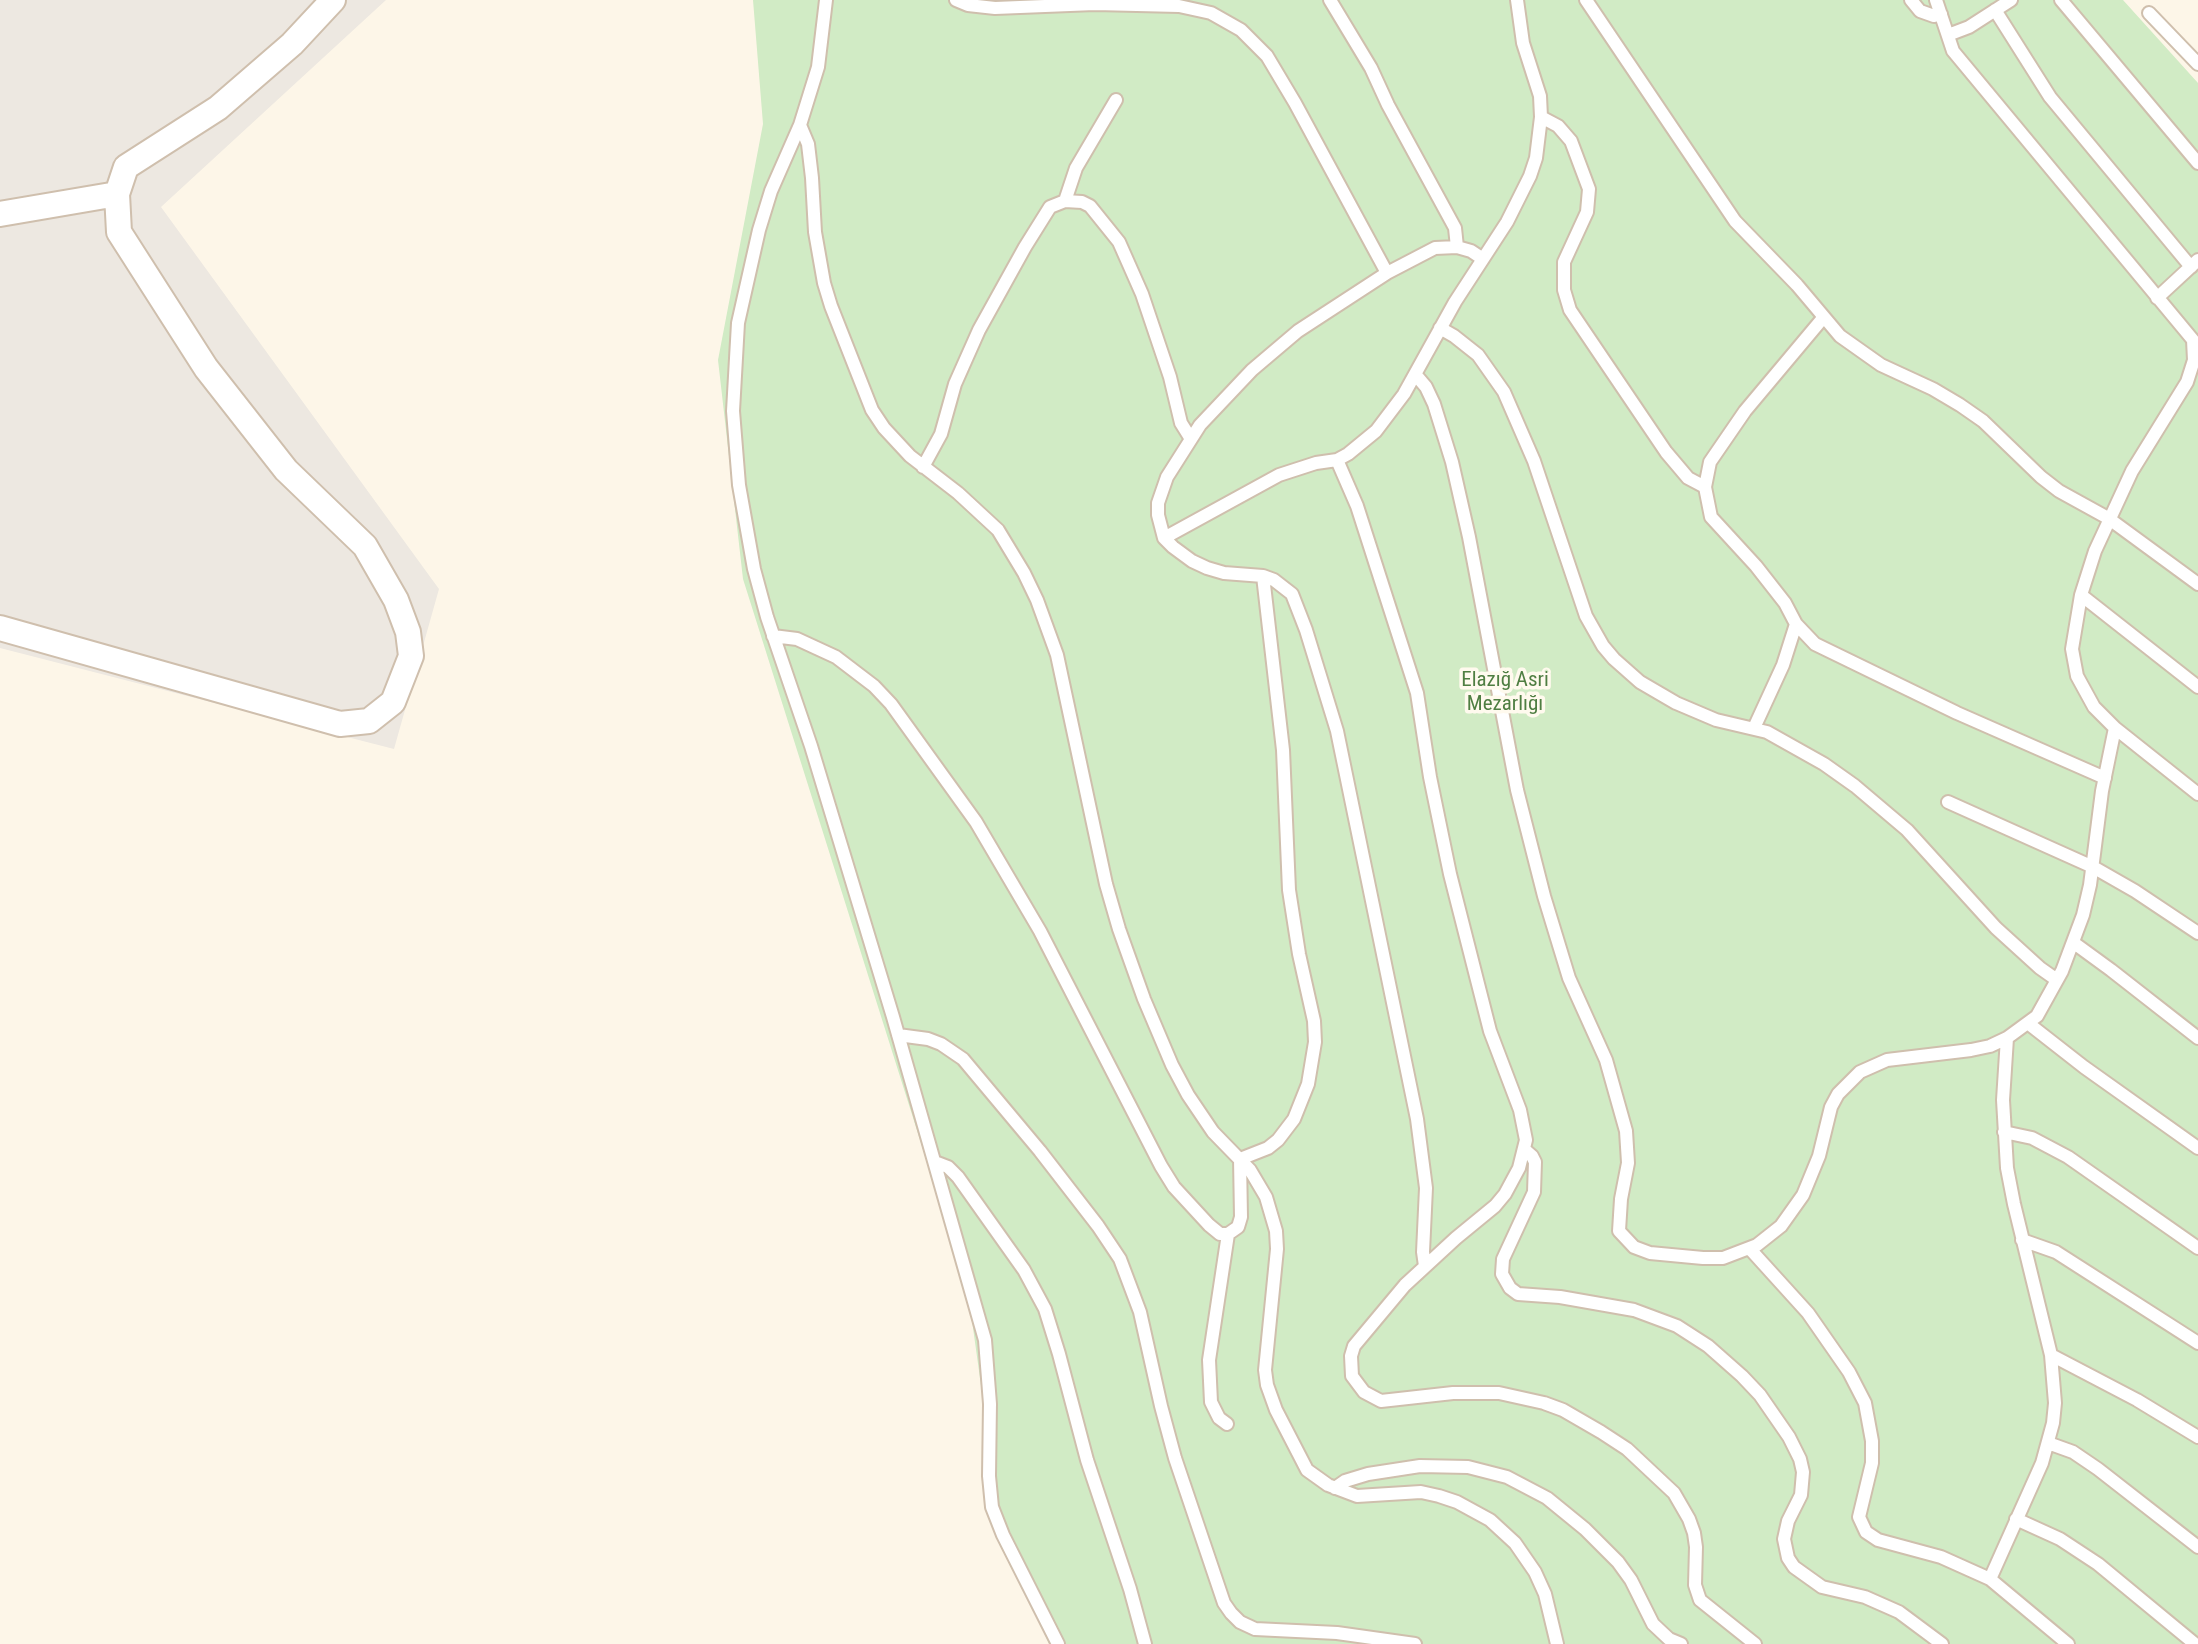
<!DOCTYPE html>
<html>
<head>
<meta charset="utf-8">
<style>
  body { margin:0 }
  canvas { display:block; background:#fdf6e8 }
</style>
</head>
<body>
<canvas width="2198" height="1644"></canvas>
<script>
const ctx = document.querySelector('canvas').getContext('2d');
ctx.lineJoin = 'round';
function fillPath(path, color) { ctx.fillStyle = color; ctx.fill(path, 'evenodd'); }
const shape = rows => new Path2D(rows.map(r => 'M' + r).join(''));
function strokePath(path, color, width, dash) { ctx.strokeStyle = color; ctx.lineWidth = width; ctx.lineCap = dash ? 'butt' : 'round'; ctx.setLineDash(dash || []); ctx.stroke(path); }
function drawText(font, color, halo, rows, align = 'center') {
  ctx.font = font + ' "Roboto Condensed",sans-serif'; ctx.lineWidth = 7; ctx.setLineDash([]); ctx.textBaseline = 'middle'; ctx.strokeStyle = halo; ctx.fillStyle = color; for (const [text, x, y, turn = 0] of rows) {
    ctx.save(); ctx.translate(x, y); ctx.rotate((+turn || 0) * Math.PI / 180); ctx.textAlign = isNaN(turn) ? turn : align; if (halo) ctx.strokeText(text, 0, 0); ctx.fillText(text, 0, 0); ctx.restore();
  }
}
fillPath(shape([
  [0,0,386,0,161,207,439,589,394,749,0,648]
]), '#ede8e1');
fillPath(shape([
  [753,0,2123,0,2198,83,2198,1644,1049,1644,1002,1536,968,1292,743,579,718,360,763,124]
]), '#d1ebc5');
const service = shape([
  [826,0,818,67,800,125,771,191,759,230,738,323,733,411,739,485,754,569,767,617,811,746,893,1017,985,1340,990,1404,989,1476,992,1507,1003,1535,1058,1644],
  [956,0,968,5,995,8,1095,4,1179,6,1211,13,1241,30,1267,56,1295,103,1387,273],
  [1330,0,1371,68,1388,105,1455,228,1457,247],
  [1586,0,1735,221,1797,285,1840,336,1881,365,1933,389,1960,405,1983,421,2041,477,2059,491,2108,518,2198,584],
  [1911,0,1920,11,1934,16,1941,14],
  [1936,0,1953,51,2193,340,2194,360,2187,382,2132,471,2095,551,2081,595,2072,649,2077,676,2094,707,2115,728,2198,794],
  [2061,0,2198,163],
  [1995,10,2050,97,2191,267],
  [2149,13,2198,64],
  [1948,35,1969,27,2011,0],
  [1541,117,1558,126,1571,141,1589,189,1587,212,1564,262,1564,290,1570,310,1666,452,1688,478,1705,487],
  [800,125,808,144,812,178,815,232,824,283,831,306,872,410,884,428,910,456,958,493,998,530,1024,573,1037,600,1057,655,1106,884,1119,929,1144,999,1172,1065,1188,1095,1213,1132,1250,1170,1266,1197,1276,1231,1277,1249,1265,1370,1267,1385,1276,1410,1307,1470,1328,1485,1357,1496,1421,1492,1439,1496,1457,1502,1490,1520,1515,1543,1535,1572,1545,1594,1557,1644],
  [1065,201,1076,168,1116,100],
  [2157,298,2198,260],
  [1823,318,1745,411,1710,462,1705,487,1711,517,1756,566,1785,603,1796,624,1815,644,1957,713,2105,778],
  [1440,328,1454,336,1478,355,1504,392,1534,461,1586,616,1603,646,1614,659,1640,682,1676,703,1716,720,1767,732,1824,764,1855,786,1907,830,1996,928,2040,968,2057,980],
  [1415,374,1426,387,1434,404,1452,462,1469,537,1517,790,1544,896,1569,978,1606,1060,1626,1131,1628,1163,1621,1199,1619,1231,1634,1247,1650,1253,1703,1258,1723,1258,1757,1245,1781,1226,1803,1195,1819,1156,1831,1107,1838,1094,1860,1072,1887,1060,1971,1050,1990,1046,2007,1038,2037,1016,2062,971,2083,915,2090,885,2102,791,2115,728],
  [1337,460,1357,506,1417,693,1430,777,1450,874,1490,1031,1520,1110,1526,1140,1519,1168,1505,1194,1495,1206,1456,1238,1405,1285,1354,1346,1351,1356,1352,1376,1364,1392,1381,1401,1453,1393,1499,1393,1544,1403,1563,1410,1601,1432,1627,1449,1674,1493,1689,1519,1694,1533,1696,1547,1695,1585,1700,1600,1755,1644],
  [923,467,941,434,955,384,979,330,1025,247,1050,207,1065,201,1082,202,1090,206,1119,242,1142,294,1170,377,1181,423,1191,439],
  [1164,538,1279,475,1316,463,1337,460,1348,454,1376,431,1404,394,1455,302,1507,222,1530,176,1536,158,1541,117,1540,96,1523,43,1517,0],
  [2081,595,2198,687],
  [773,636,797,639,836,657,874,686,891,704,976,822,1040,931,1161,1166,1174,1187,1209,1225,1220,1234,1228,1234,1238,1227,1241,1217,1240,1159,1268,1148,1278,1140,1294,1119,1308,1084,1315,1042,1314,1021,1299,954,1289,890,1283,750,1263,576],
  [1754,728,1783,665,1796,624],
  [1948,802,2093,867,2135,891,2198,933],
  [2074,943,2111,970,2198,1038],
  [2029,1024,2084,1067,2198,1148],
  [898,1035,928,1039,941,1044,963,1059,1040,1151,1098,1226,1120,1259,1140,1312,1161,1406,1175,1458,1224,1603,1231,1613,1240,1622,1255,1629,1337,1633,1415,1644],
  [2004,1132,2032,1138,2068,1157,2198,1248],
  [1524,1149,1532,1156,1535,1162,1534,1192,1503,1259,1502,1274,1510,1288,1518,1294,1560,1297,1634,1310,1677,1326,1708,1346,1742,1376,1760,1395,1789,1437,1800,1459,1803,1472,1801,1495,1788,1521,1784,1539,1788,1558,1794,1567,1822,1587,1865,1597,1899,1612,1942,1644],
  [935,1162,948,1167,958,1177,1024,1270,1045,1309,1059,1354,1087,1460,1130,1589,1145,1644],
  [2022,1240,2056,1252,2198,1343],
  [1750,1249,1808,1313,1849,1372,1865,1403,1872,1441,1872,1463,1859,1517,1866,1532,1878,1540,1941,1557,1990,1579,2068,1644],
  [1425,1266,1423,1252,1426,1188,1417,1119,1337,731,1306,630,1292,594,1274,580,1263,576,1224,573,1207,568,1192,561,1173,547,1164,538,1158,515,1158,503,1167,477,1200,425,1252,370,1298,331,1387,273,1435,248,1457,247,1471,251,1483,259],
  [2051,1355,2137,1400,2198,1437],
  [1227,1424,1219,1418,1211,1402,1209,1360,1228,1234],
  [2048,1443,2073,1452,2098,1469,2198,1547],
  [1335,1488,1345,1481,1368,1474,1420,1466,1468,1467,1507,1477,1547,1498,1585,1529,1618,1562,1631,1580,1653,1624,1669,1639,1681,1644],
  [2016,1519,2060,1539,2098,1564,2195,1644],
  [1990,1579,2042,1463,2053,1423,2055,1403,2051,1355,2014,1204,2007,1168,2003,1100,2007,1038]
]);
const minor = shape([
  [0,214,117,194],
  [0,628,340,724,369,721,393,702,411,656,408,632,396,600,365,546,286,470,206,368,119,232,117,194,126,167,218,108,292,44,333,0]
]);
strokePath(service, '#cfbfad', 16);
strokePath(minor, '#cfbfad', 28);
strokePath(service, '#fff', 12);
strokePath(minor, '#fff', 24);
drawText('21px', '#4f7e42', '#fffaee', [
  ["Elazığ Asri",1505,681],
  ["Mezarlığı",1505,705]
]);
</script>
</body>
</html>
